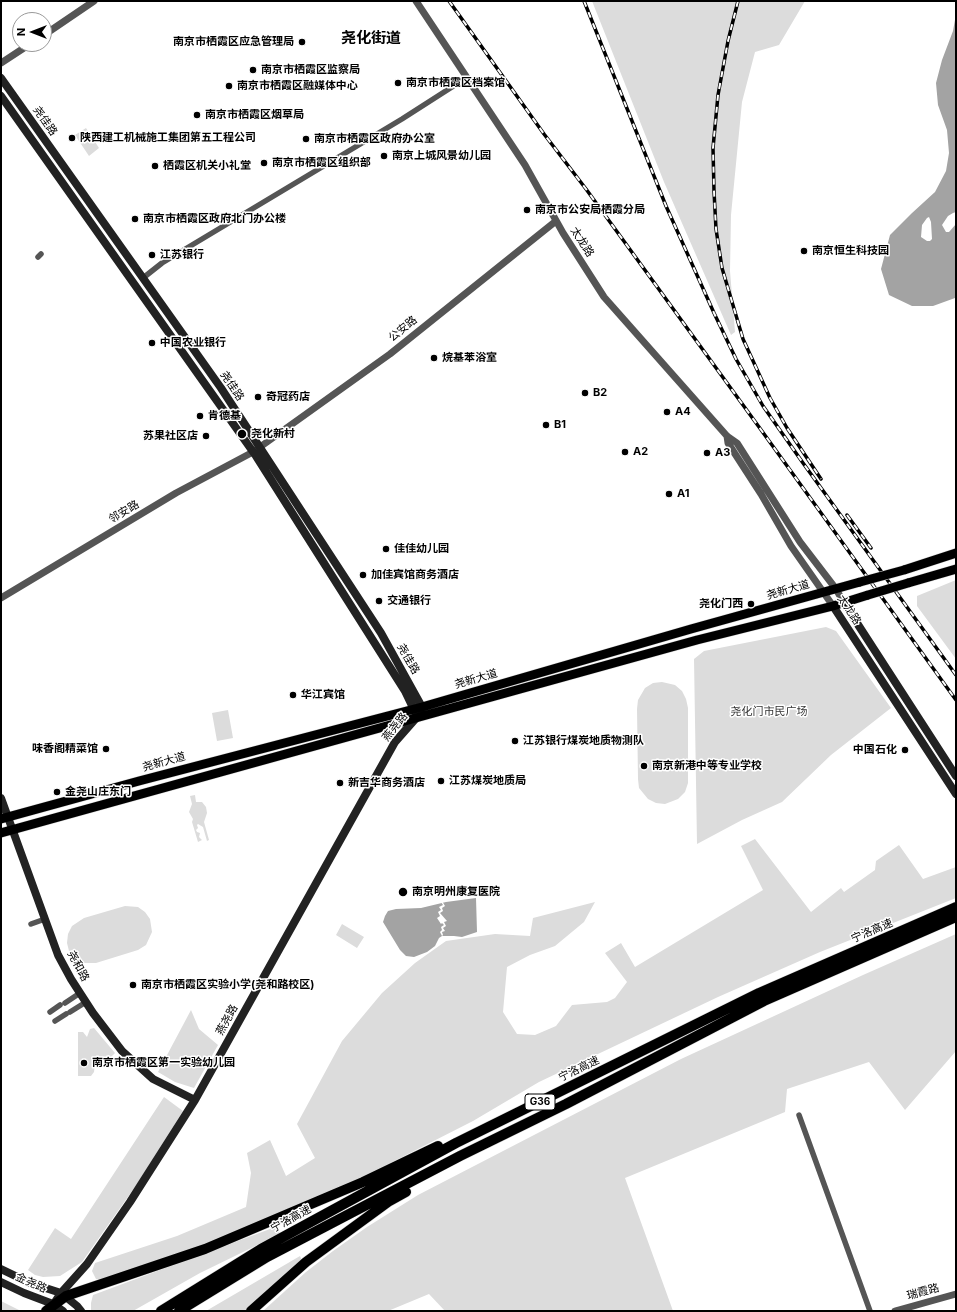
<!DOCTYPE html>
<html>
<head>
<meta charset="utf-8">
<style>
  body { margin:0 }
  #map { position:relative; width:957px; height:1312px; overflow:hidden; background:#fff; font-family:Inter,sans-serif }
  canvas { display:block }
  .frame { position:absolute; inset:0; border:2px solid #000; pointer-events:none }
  .north { position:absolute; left:12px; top:12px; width:40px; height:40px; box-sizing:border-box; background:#fff; border:1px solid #999; border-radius:50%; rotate:270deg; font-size:11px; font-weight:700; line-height:16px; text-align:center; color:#000 }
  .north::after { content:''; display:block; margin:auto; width:14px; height:18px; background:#000; clip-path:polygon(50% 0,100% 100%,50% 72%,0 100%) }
</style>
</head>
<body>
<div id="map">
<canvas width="957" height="1312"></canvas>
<div class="frame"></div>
<div class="north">N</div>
</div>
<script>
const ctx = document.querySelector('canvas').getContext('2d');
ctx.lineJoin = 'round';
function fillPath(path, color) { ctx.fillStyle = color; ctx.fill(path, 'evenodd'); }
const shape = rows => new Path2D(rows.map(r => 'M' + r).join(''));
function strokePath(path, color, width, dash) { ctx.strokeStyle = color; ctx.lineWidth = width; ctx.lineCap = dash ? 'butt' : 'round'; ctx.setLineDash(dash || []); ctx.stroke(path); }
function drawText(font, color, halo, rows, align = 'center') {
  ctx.font = font + ' Inter,"Noto Sans SC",sans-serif'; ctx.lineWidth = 3; ctx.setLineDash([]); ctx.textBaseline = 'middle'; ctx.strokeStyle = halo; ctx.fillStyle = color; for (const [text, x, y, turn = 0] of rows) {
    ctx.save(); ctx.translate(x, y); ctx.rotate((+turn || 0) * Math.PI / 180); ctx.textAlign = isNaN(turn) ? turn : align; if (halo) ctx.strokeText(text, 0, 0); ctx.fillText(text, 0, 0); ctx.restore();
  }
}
fillPath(shape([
  [592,1,805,1,779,45,755,52,742,102,731,215,730,271,735,332,731,335,664,182],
  [86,128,99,148,89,156,75,135],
  [956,580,956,659,917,606,917,596],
  [826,627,836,631,891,708,831,755,782,802,742,820,697,844,694,659,704,651],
  [662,682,675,685,682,691,686,699,688,708,688,783,685,792,678,799,665,804,656,803,648,799,639,788,638,779,637,709,638,700,645,688,653,683],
  [228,710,233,738,217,741,212,713],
  [195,795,196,802,202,802,206,807,207,813,204,822,209,840,207,841,203,827,198,824,197,825,198,828,196,830,197,832,200,833,199,837,202,840,198,842,192,822,193,819,189,812,192,804,190,796],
  [755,839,811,912,841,888,844,892,875,870,876,861,899,845,923,879,956,867,956,898,820,952,718,997,539,1082,473,1121,349,1184,186,1252,103,1280,96,1279,92,1271,95,1263,177,1236,246,1207,251,1173,247,1153,270,1140,286,1176,315,1158,297,1124,342,1041,382,993,415,963,446,941,495,934,530,936,533,918,595,902,584,922,555,946,530,955,507,967,503,1012,517,1034,535,1035,556,1026,572,1005,607,1002,615,998,627,982,605,953,621,943,635,967,763,890,741,846],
  [125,906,138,907,145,912,150,919,152,932,146,945,138,950,96,963,83,963,75,958,69,951,67,943,68,934,72,926,84,918],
  [342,924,364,937,357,948,336,935],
  [956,934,956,1051,905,1110,869,1062,787,1089,785,1112,625,1178,673,1311,445,1311,429,1294,388,1311,263,1311,306,1272,333,1251,367,1227,418,1195,681,1059,863,975],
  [191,1010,199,1029,218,1045,194,1088,175,1082,158,1072],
  [94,1028,115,1053,111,1057,102,1059,99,1063,95,1064,94,1072,91,1076,78,1076,78,1032,83,1032,87,1037,90,1029],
  [164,1097,183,1111,137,1184,82,1262,60,1276,43,1277,35,1275,28,1270,55,1228,71,1239],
  [278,1226,280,1234,200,1273,133,1311,91,1311,91,1303,93,1295],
  [300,1256,303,1263,248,1311,206,1311],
  [1,1301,21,1311,1,1311]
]), '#dcdcdc');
fillPath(shape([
  [956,14,956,212,953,213,948,216,942,225,946,232,949,232,956,224,956,296,955,298,933,306,912,306,889,295,881,269,890,235,912,213,935,192,946,171,949,153,947,130,938,105,936,83,942,60,953,31],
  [929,217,931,222,932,239,930,241,927,241,921,237,922,225,927,218],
  [476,898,477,932,462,937,454,936,442,936,439,938,435,946,427,952,414,957,406,956,400,950,383,922,385,916,388,911,396,909,421,908,446,902]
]), '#a3a3a3');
fillPath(shape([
  [442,901,445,906,442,908,443,911,440,913,447,921,444,922,446,926,443,928,445,931,442,932,443,935,442,936,440,932,442,930,441,927,444,925,442,923,441,924,437,918,440,916,438,912,441,910,439,907,443,905,441,902]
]), '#fff');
const primary = shape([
  [904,570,956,553],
  [908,583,956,569],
  [1,819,139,781,422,707,691,629,860,582],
  [1,833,697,640,833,606,868,595]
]);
const motorway = shape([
  [46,1311,66,1296,205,1249,363,1182,438,1146],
  [161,1311,261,1249,456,1143,759,993,956,907],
  [179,1311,267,1257,460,1156,566,1104,764,1001,956,917],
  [251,1311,306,1262,388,1202,406,1192]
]);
strokePath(primary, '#dbdbdb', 10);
strokePath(motorway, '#dbdbdb', 11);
strokePath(shape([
  [38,257,41,254],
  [143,278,162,263,402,119,466,78],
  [31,924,45,919],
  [65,1003,80,993],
  [50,1012,60,1005],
  [70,1012,86,1002],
  [55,1021,66,1014],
  [799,1115,870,1311]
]), '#555', 5.5);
strokePath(shape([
  [416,1,525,165,563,233,604,297,727,436,737,443,800,542,836,589,844,603],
  [44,35,94,1],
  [1,63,30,44],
  [727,436,728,443,761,494,791,546,833,606],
  [1,598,176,493,253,452,390,354,556,221],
  [895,1311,956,1294]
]), '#555', 7);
strokePath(shape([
  [1,78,221,388,381,633,422,707,417,717,395,742,195,1100,130,1202,87,1264,61,1293,55,1302],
  [1,96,256,456,405,691,416,714],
  [844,603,956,776],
  [833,606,956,794],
  [1,798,58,955,71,979,80,993,93,1013,122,1051,153,1079,195,1100],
  [1,1269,30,1283,61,1293,77,1306,81,1311],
  [1,1282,24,1293,53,1304,63,1311]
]), '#222', 8);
strokePath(primary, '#000', 9);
strokePath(motorway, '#000', 10);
const rail = shape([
  [449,1,544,134,586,189,759,427,956,700],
  [584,1,666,206,714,313,736,359,763,406,803,463,956,675],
  [738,1,728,41,718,95,713,148,714,191,716,229,722,268,743,339,770,398,787,428,821,479],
  [847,515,871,548]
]);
strokePath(rail, '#000', 3.5);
strokePath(rail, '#fff', 2, [6]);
const primaryBridge = shape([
  [860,582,904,570],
  [868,595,908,583]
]);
strokePath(primaryBridge, '#dbdbdb', 10, []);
strokePath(primaryBridge, '#000', 9);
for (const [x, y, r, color] of [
  [302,42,4,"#000"],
  [253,70,4,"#000"],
  [398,83,4,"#000"],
  [229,86,4,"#000"],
  [197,115,4,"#000"],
  [72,138,4,"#000"],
  [306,139,4,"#000"],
  [384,156,4,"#000"],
  [264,163,4,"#000"],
  [155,166,4,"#000"],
  [527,210,4,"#000"],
  [135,219,4,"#000"],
  [804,251,4,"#000"],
  [152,255,4,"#000"],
  [152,343,4,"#000"],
  [434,358,4,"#000"],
  [585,393,4,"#000"],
  [258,397,4,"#000"],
  [667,412,4,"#000"],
  [200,416,4,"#000"],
  [546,425,4,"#000"],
  [242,434,5,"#000"],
  [206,436,4,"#000"],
  [625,452,4,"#000"],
  [707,453,4,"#000"],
  [669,494,4,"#000"],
  [386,549,4,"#000"],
  [363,575,4,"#000"],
  [379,601,4,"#000"],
  [751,604,4,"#000"],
  [293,695,4,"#000"],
  [515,741,4,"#000"],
  [106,749,4,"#000"],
  [905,750,4,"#000"],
  [644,766,4,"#000"],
  [441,781,4,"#000"],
  [340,783,4,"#000"],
  [57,792,4,"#000"],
  [403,892,5,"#000"],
  [133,985,4,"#000"],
  [84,1063,4,"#000"]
]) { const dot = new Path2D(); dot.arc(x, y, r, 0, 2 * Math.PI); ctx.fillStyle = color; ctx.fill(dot); strokePath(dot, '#fff', 1.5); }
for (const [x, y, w] of [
  [540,1102,30]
]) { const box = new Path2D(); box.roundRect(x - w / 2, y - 8, w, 16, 3); ctx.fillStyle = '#fff'; ctx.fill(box); strokePath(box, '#000', 1); }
drawText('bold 10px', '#000', null, [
  ["G36",540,1102]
]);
drawText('bold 11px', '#000', '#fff', [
  ["南京市栖霞区应急管理局",294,42,"right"],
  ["南京市栖霞区监察局",261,70],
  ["南京市栖霞区档案馆",406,83],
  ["南京市栖霞区融媒体中心",237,86],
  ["南京市栖霞区烟草局",205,115],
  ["陕西建工机械施工集团第五工程公司",80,138],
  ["南京市栖霞区政府办公室",314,139],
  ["南京上城风景幼儿园",392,156],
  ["南京市栖霞区组织部",272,163],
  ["栖霞区机关小礼堂",163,166],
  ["南京市公安局栖霞分局",535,210],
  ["南京市栖霞区政府北门办公楼",143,219],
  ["南京恒生科技园",812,251],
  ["江苏银行",160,255],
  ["中国农业银行",160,343],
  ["烷基苯浴室",442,358],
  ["B2",593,393],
  ["奇冠药店",266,397],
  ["A4",675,412],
  ["肯德基",208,416],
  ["B1",554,425],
  ["尧化新村",251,434],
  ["苏果社区店",198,436,"right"],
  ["A2",633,452],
  ["A3",715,453],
  ["A1",677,494],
  ["佳佳幼儿园",394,549],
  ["加佳宾馆商务酒店",371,575],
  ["交通银行",387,601],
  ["尧化门西",743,604,"right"],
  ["华江宾馆",301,695],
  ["江苏银行煤炭地质物测队",523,741],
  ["味香阁精菜馆",98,749,"right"],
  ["中国石化",897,750,"right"],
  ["南京新港中等专业学校",652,766],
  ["江苏煤炭地质局",449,781],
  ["新吉华商务酒店",348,783],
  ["金尧山庄东门",65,792],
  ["南京明州康复医院",412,892],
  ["南京市栖霞区实验小学(尧和路校区)",141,985],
  ["南京市栖霞区第一实验幼儿园",92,1063]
], 'left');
drawText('11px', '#000', '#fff', [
  ["尧佳路",45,121,55],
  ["太龙路",582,242,57],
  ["公安路",403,329,-39],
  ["尧佳路",232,386,56],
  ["邻安路",124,512,-31],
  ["尧新大道",788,590,-16],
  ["太龙路",849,610,56],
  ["尧佳路",408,659,60],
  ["尧新大道",476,679,-16],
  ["燕尧路",395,727,-51],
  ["尧新大道",164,762,-15],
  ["宁洛高速",872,931,-23],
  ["尧和路",78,966,62],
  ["燕尧路",227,1020,-61],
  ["宁洛高速",579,1069,-26],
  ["宁洛高速",291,1219,-29],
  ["金尧路",31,1283,24],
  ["瑞霞路",923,1292,-15]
]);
drawText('11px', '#333', '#fff', [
  ["尧化门市民广场",769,712]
]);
drawText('bold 15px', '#000', '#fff', [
  ["尧化街道",371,38]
]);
</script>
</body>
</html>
